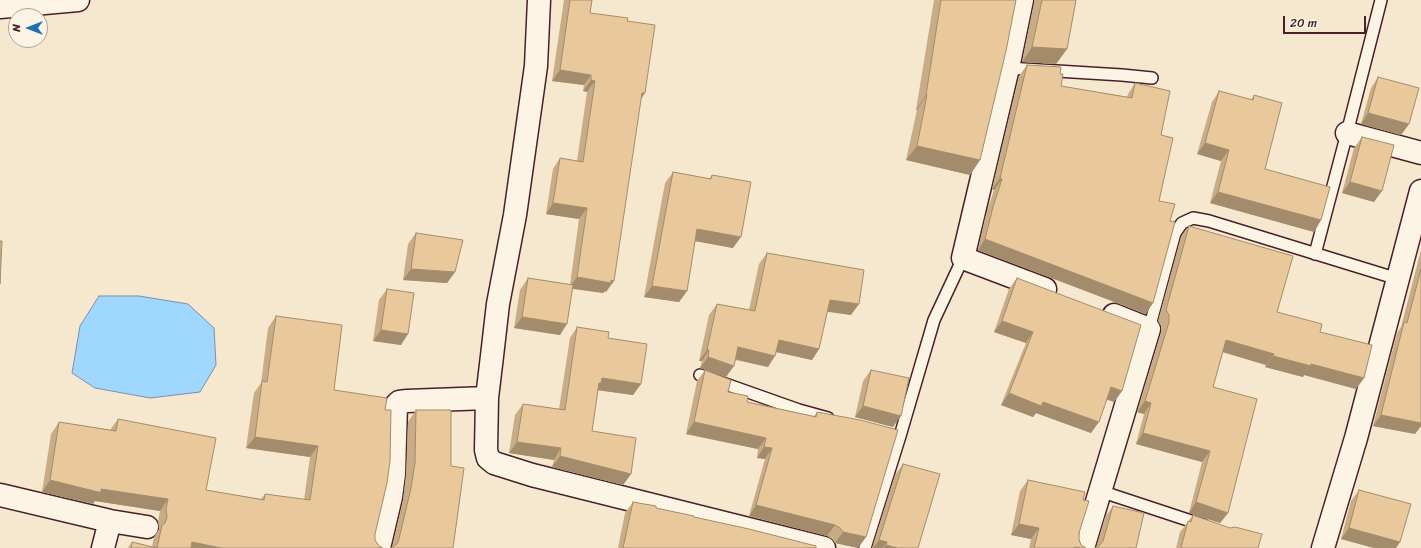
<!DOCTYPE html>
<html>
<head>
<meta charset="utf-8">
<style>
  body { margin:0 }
  #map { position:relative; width:1421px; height:548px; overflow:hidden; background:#f6e8cf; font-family:Sriracha,sans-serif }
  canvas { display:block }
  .north { position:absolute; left:8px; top:8px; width:40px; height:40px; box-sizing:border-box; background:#fcf5e5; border:1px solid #b59f9b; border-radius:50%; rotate:270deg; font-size:11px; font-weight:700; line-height:16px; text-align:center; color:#4a1f2b }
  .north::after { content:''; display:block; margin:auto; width:14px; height:18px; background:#1f6fb2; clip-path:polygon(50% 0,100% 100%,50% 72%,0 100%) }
  .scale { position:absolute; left:1283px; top:16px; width:83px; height:18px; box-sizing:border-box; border:2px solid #4a1f2b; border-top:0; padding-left:5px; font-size:12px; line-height:14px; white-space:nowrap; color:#4a1f2b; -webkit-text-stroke:3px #fcf5e5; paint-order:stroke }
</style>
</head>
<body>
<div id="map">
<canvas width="1421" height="548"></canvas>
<div class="north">N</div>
<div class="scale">20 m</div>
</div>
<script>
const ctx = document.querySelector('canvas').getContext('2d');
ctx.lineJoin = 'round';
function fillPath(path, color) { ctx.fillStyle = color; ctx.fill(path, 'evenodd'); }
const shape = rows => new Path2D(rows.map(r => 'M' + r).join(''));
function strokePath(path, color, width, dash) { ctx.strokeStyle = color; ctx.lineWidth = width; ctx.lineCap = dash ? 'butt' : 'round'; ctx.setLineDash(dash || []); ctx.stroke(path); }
const water = shape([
  [99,296,139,296,188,304,214,328,216,365,200,392,150,398,95,388,72,373,80,326,99,296]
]);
fillPath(water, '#9fd7fe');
strokePath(water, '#7d8daa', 1);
const service = shape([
  [1008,68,1122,75,1152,78],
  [1315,254,1347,133,1381,0],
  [1149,329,1175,233,1182,223,1193,218,1209,221,1398,279],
  [700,375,799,410,828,418],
  [1100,491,1203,525],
  [865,548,900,436,934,320,963,258]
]);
const minor = shape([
  [539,0,536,66,515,215,498,304,492,356,487,398,486,450,488,458,494,463,532,475,824,548],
  [1022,0,1008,68,963,258,1045,289],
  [1347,133,1421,153],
  [0,495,110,521,147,527],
  [103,548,110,521],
  [379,548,391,497,394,474,396,405,399,402,407,401,487,398],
  [1083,548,1149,329,1114,315],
  [1323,548,1356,438,1421,191]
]);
const trunk = shape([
  [0,7,78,0]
]);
strokePath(service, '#4a1f2b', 14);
strokePath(minor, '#4a1f2b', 25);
strokePath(trunk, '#4a1f2b', 25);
strokePath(service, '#fcf5e5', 11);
strokePath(minor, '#fcf5e5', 22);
strokePath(trunk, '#fcf5e5', 22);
fillPath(shape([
  [564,0,592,0,590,13,627,21,641,98,606,292,605,291,603,293,572,289,560,335,514,328,520,290,528,278,570,285,579,219,546,214,553,169,560,158,577,161,587,92,583,91,584,85,552,81],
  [934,0,1016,0,980,160,970,175,906,160,917,110,916,110],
  [1034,0,1076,0,1067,49,1056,64,1022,62,1034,3],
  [1027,65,1060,74,1061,86,1127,97,1128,94,1135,83,1161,135,1159,201,1146,314,978,250,985,218,994,190,992,189,1019,76],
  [1378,77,1409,124,1401,135,1361,124,1371,88],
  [1219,91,1251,100,1254,95,1265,169,1321,220,1314,232,1210,203,1221,161,1197,154,1212,102],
  [1362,137,1374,202,1342,193,1354,148],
  [673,172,709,179,712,175,733,248,695,241,687,291,679,302,644,297,665,183],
  [1189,226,1277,312,1320,332,1364,378,1356,389,1304,375,1303,377,1265,367,1266,365,1223,352,1213,387,1228,513,1220,523,1189,513,1202,462,1136,444,1144,414,1137,412,1161,333,1161,326,1158,321,1181,237],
  [416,233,455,272,447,283,403,280,408,244],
  [1421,250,1421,426,1415,434,1373,426,1397,333,1401,327],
  [767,253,851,315,827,311,819,349,812,360,776,352,768,367,735,360,726,377,700,368,702,361,699,361,709,315,717,304,749,310,759,264],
  [1017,278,1122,391,1114,402,1106,399,1091,433,1036,413,1033,417,1001,405,1026,343,994,332,1009,289],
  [387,289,401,345,373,341,379,300],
  [276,316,334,390,385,410,375,534,375,540,379,546,383,548,128,548,132,542,152,547,154,537,159,529,158,521,160,511,95,501,93,504,90,503,42,492,51,434,59,422,110,430,118,419,206,490,261,499,265,494,304,500,310,457,246,448,254,393,261,383,268,328],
  [577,327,608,338,641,384,633,395,598,390,592,431,631,474,623,485,552,467,554,460,509,453,515,415,523,404,559,409,570,338],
  [705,370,728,392,747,402,814,416,817,412,866,537,858,548,835,543,832,539,827,536,749,516,765,459,757,458,758,449,686,434,697,381],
  [871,370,893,427,855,417,863,381],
  [416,410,451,466,453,548,392,548,403,500,406,474,408,422],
  [903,464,918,548,872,548,895,475],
  [1028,480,1083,500,1079,539,1081,545,1086,548,1029,548,1031,539,1011,535,1020,491],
  [1359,490,1400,542,1396,548,1374,548,1341,539,1351,501],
  [633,502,656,508,816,548,618,548,625,513],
  [1113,506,1136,548,1096,548,1105,517],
  [1193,515,1258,548,1176,548,1180,532]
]), '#c8ac85');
fillPath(shape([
  [1032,47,1067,49,1056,64,1022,62],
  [560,70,591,75,584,85,552,81],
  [591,80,595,81,587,92,583,91],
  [642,93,645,93,638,104],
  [926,95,927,95,917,110,916,110],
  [1368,113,1409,124,1401,135,1361,124],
  [1205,143,1229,150,1221,161,1197,154],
  [917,146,980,160,970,175,906,160],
  [1000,178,1002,179,994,190,992,189],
  [1350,182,1382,191,1374,202,1342,193],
  [1218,192,1321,220,1314,232,1210,203],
  [553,203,587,208,579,219,546,214],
  [697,229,741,237,733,248,689,240],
  [985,239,1153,303,1146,314,978,250],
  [411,269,455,272,447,283,403,280],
  [577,277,611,280,614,281,606,292,605,291,603,293,569,288],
  [652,286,687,291,679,302,644,297],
  [830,300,859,304,851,315,822,311],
  [522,317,567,324,560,335,514,328],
  [1002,321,1033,332,1026,343,994,332],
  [381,330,408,334,401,345,373,341],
  [779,340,819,349,812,360,771,351],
  [1226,340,1274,354,1266,365,1219,351],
  [738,347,775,356,768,367,730,358],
  [707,350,709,350,702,361,699,361],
  [1273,356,1311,364,1364,378,1356,389,1304,375,1303,377,1265,367],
  [708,357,734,366,726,377,700,368],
  [602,378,641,384,633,395,596,390],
  [1111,387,1122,391,1114,402,1103,398],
  [1009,393,1043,402,1099,422,1091,433,1036,413,1033,417,1001,405],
  [1145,401,1151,403,1144,414,1137,412],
  [863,406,901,416,893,427,855,417],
  [1381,415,1421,423,1421,426,1415,434,1373,426],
  [694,422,766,438,758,449,686,434],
  [1143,433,1210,451,1202,462,1136,444],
  [255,437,318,446,310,457,246,448],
  [517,442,561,448,554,460,509,453],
  [764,447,772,448,765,459,757,458],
  [560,456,631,474,623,485,552,467],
  [50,480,101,489,168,499,160,511,95,501,93,504,90,503,42,492],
  [1196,502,1228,513,1220,523,1189,513],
  [756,505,835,525,827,536,749,516],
  [1019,524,1039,528,1031,539,1011,535],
  [1349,528,1400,542,1396,548,1374,548,1341,539],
  [843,532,866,537,858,548,835,543],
  [879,540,887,542,883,548,873,548],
  [192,542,221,548,188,548],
  [886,545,897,548,884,548]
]), '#a38c6c');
const building = shape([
  [570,0,592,0,590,13,628,18,627,21,655,25,645,93,642,93,614,281,611,280,611,283,577,277,587,208,553,203,560,158,583,162,595,81,591,80,591,75,560,70,570,0],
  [941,0,1016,0,1006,51,980,160,917,146,927,95,926,95,941,0],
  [1042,0,1076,0,1067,49,1032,47,1042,0],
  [1027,65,1061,67,1060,74,1063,74,1061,86,1132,98,1135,83,1170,91,1161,135,1173,138,1159,201,1175,204,1170,221,1175,222,1153,303,985,239,993,207,1002,179,1000,178,1027,65],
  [1378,77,1419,88,1409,124,1368,113,1378,77],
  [1219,91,1253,100,1254,95,1282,103,1265,169,1330,187,1321,220,1218,192,1229,150,1205,143,1219,91],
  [1362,137,1394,145,1382,191,1350,182,1362,137],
  [673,172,711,179,712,175,751,182,741,237,697,229,687,291,652,286,673,172],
  [1189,226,1293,256,1277,312,1322,324,1320,332,1372,345,1364,378,1311,364,1311,366,1273,356,1274,354,1226,340,1213,387,1257,399,1228,513,1196,502,1210,451,1143,433,1151,403,1145,401,1169,322,1169,315,1166,310,1189,226],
  [416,233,463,240,455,272,411,269,416,233],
  [0,241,2,241,0,284,0,241],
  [767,253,864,270,859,304,830,300,819,349,779,340,775,356,738,347,734,366,708,357,709,350,707,350,717,304,755,311,767,253],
  [1421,269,1421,423,1381,415,1404,322,1407,323,1421,269],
  [528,278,573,285,567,324,522,317,528,278],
  [1017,278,1141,325,1122,391,1111,387,1099,422,1043,402,1041,406,1009,393,1033,332,1002,321,1017,278],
  [387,289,414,293,408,334,381,330,387,289],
  [276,316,342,325,334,390,387,398,385,410,391,410,390,461,387,483,375,534,375,540,379,546,383,548,221,548,192,542,191,548,131,548,132,542,157,548,162,525,165,523,167,518,166,509,168,499,101,489,101,492,98,492,50,480,59,422,116,431,118,419,216,438,206,490,264,500,265,494,310,500,318,446,255,437,262,381,267,382,276,316],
  [577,327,609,332,608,338,647,344,641,384,602,378,601,383,599,383,592,431,636,438,631,474,560,456,561,448,517,442,523,404,565,410,577,327],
  [705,370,731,380,728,392,748,396,747,402,816,417,817,412,860,420,898,430,866,537,843,532,840,528,835,525,756,505,772,448,764,447,766,438,694,422,705,370],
  [871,370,909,378,901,416,863,406,871,370],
  [416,410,451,410,451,466,464,468,453,548,391,548,397,544,399,539,411,488,415,463,416,410],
  [903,464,940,474,918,548,897,548,886,545,887,542,879,540,903,464],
  [1028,480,1085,492,1083,500,1089,501,1079,533,1079,539,1081,545,1086,548,1081,548,1075,547,1074,548,1034,548,1039,528,1019,524,1028,480],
  [1359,490,1411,504,1400,542,1349,528,1359,490],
  [633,502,656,506,656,508,694,516,694,517,749,529,816,546,816,548,623,548,633,502],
  [1113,506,1144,513,1136,548,1095,548,1099,546,1103,541,1113,506],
  [1193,515,1230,528,1235,527,1262,534,1258,548,1181,548,1188,521,1191,522,1193,515]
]);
fillPath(building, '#e9c89b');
strokePath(building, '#a38c6c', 1);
</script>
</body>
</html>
